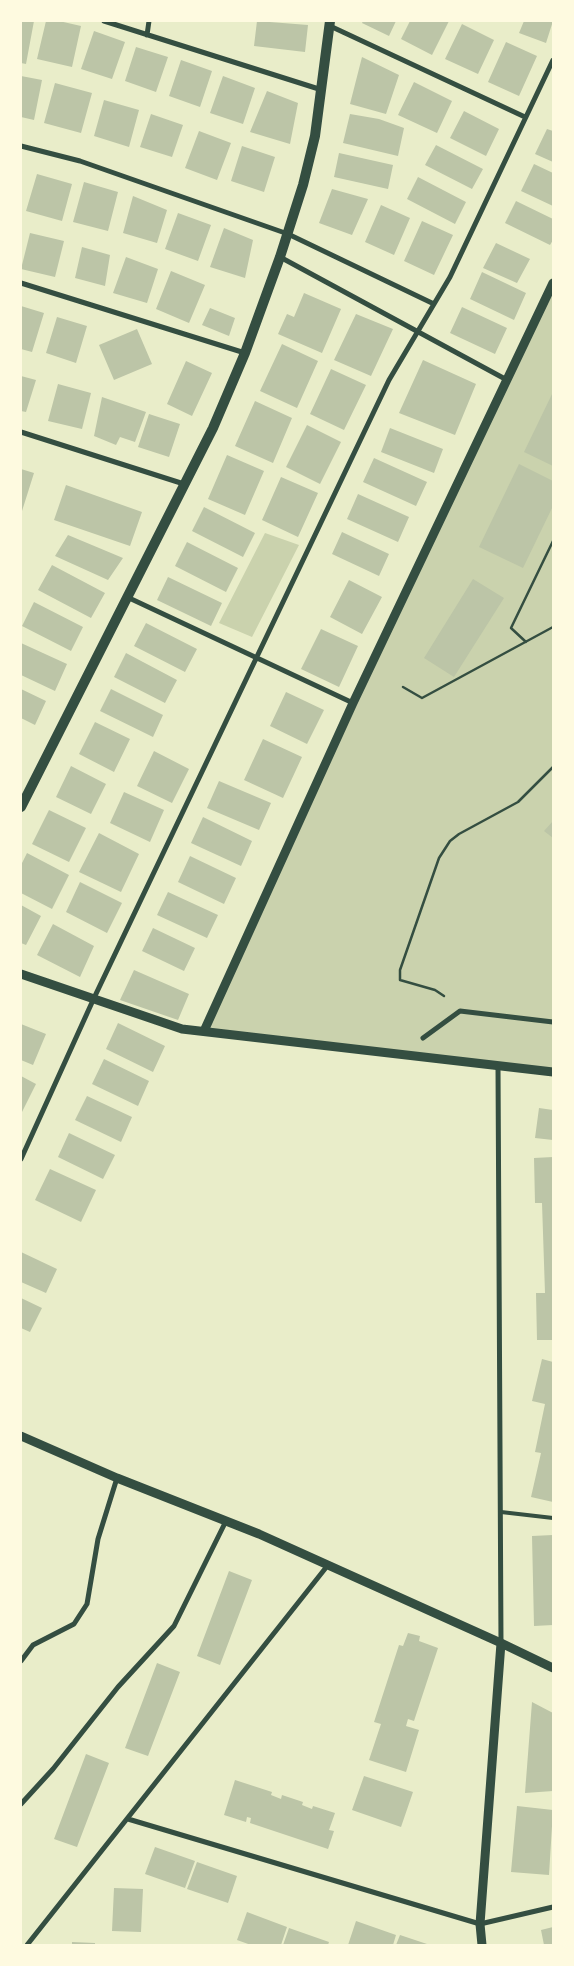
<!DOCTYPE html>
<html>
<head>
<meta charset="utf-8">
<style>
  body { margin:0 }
  #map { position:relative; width:574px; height:1966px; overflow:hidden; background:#e9edc9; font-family:Helvetica,sans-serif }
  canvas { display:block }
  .frame { position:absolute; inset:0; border:22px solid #fefae0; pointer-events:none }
</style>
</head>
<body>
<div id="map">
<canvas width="574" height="1966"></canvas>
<div class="frame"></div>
</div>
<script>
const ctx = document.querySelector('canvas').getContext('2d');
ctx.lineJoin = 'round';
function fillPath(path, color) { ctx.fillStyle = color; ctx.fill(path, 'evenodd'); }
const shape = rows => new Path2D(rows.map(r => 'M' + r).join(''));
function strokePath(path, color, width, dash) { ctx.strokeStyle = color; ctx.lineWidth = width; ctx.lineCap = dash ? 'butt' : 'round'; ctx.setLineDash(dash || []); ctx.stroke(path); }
fillPath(shape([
  [553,283,553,1072,204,1031],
  [265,533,299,545,252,637,219,623]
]), '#cad2ad');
fillPath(shape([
  [21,21,34,21,26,64,21,63],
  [46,21,59,21,81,26,72,67,37,59],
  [257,21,308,25,305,52,254,46],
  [363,21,396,21,389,36,362,23],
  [410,21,449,21,432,55,401,39],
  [524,21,553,21,546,43,519,33],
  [462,24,494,40,478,74,445,59],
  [94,31,125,42,112,79,81,69],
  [506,42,537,56,519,96,488,82],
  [136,47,168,57,156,92,125,81],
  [362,57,399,75,386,114,350,104],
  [181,60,212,71,200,107,169,96],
  [21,76,42,80,34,120,21,117],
  [223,76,255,88,243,124,210,113],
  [414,82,452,101,437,133,398,115],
  [55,83,92,93,81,133,44,123],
  [267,91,298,103,290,144,250,132],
  [104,100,139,110,129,147,94,136],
  [464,111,499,129,486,156,450,138],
  [151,114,183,125,172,157,140,147],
  [350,114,379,119,404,128,398,156,343,143],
  [547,129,553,131,553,162,535,154],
  [199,131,231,143,217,180,185,168],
  [436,145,483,169,472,189,425,165],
  [242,146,275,157,264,192,231,181],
  [339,153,393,165,388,189,334,177],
  [534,164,553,173,553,206,521,191],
  [37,174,72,184,62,221,26,211],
  [418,177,466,202,455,224,407,199],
  [84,182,118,192,108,231,73,222],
  [332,189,368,199,352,235,319,223],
  [133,196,167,210,157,243,123,233],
  [516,201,553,219,553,240,550,245,505,223],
  [381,205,410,218,394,255,365,242],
  [178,213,211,225,198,261,165,249],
  [422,221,453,235,434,275,404,261],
  [224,228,253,240,245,278,210,267],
  [30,233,64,241,55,277,21,269],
  [496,243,530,259,517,283,483,268],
  [82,247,110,255,105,286,75,278],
  [126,257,158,269,147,303,113,293],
  [171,271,205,285,189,323,156,309],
  [482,272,526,293,514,320,470,299],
  [304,293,341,309,322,353,278,334,287,314,294,317],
  [21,306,44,313,32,352,21,349],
  [462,307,507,328,495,354,450,333],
  [210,308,235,318,229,336,202,325],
  [356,314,393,329,371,376,334,360],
  [57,317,87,326,76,363,46,353],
  [137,329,152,364,114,380,99,345],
  [282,344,318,361,297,408,260,391],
  [423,360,476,384,455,435,399,413],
  [186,361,212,373,192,416,167,404],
  [331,369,366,385,344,430,310,414],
  [21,376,36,380,26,412,21,411],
  [58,384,91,393,82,429,48,421],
  [553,392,553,466,524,452],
  [102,397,146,412,135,442,120,437,116,445,94,436],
  [255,401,292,418,273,463,235,446],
  [149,414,180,424,169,457,138,447],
  [307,425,341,442,320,484,286,467],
  [390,428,443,449,434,473,381,452],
  [227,455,264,471,245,515,208,499],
  [374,458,427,482,416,506,363,482],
  [519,464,553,481,553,506,523,568,479,547],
  [21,469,34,473,22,511,21,511],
  [281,477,318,493,298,537,262,520],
  [66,485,142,512,130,546,54,520],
  [358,494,409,517,398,542,347,519],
  [204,507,255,533,243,557,192,531],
  [342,532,389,554,379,576,332,554],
  [68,535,123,558,108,580,55,556],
  [187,542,238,568,226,592,175,566],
  [52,565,105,593,91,618,38,590],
  [168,577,222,603,211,626,157,600],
  [473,579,504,598,454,677,424,658],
  [349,580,382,597,362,634,330,617],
  [34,602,83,627,71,651,22,626],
  [146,623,197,649,185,672,134,646],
  [321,629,358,646,339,687,301,669],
  [21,643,67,664,55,691,21,675],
  [126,653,177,680,165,703,114,677],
  [21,689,46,701,35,725,21,718],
  [111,689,163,715,153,737,100,711],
  [286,692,324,710,307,744,270,726],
  [95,722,130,739,114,772,79,754],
  [263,739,302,757,283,798,244,780],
  [154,751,189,769,172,803,137,786],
  [71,766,106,784,91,814,56,797],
  [219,781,271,803,259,830,207,808],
  [124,792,164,810,150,842,110,823],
  [49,810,86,828,69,862,32,844],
  [203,817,252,841,241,866,191,843],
  [553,821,553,838,544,831],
  [99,833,139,854,121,892,79,872],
  [27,853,69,875,52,909,21,893,21,865],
  [190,856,236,878,224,904,178,882],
  [80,882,122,903,107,933,66,912],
  [168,892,218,915,207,938,157,915],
  [21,905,41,916,26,945,21,943],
  [53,924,94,946,80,977,37,955],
  [153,928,195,948,184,971,142,951],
  [134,970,189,994,178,1020,120,1000],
  [118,1023,165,1046,153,1072,106,1049],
  [21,1024,46,1034,33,1065,21,1060],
  [104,1059,149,1081,138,1106,92,1084],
  [21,1076,36,1084,21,1114],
  [87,1096,132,1117,121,1142,75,1120],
  [539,1108,553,1110,553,1140,535,1138],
  [69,1133,115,1155,103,1179,58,1157],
  [553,1157,553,1340,537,1340,536,1293,545,1293,542,1203,535,1203,534,1158],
  [50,1169,96,1190,81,1222,35,1200],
  [21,1252,57,1269,46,1293,21,1282],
  [21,1298,42,1308,30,1332,21,1328],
  [542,1359,553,1362,553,1502,531,1497,541,1453,535,1452,545,1404,532,1401],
  [553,1535,553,1625,534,1626,532,1536],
  [229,1571,252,1580,220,1665,197,1656],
  [408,1633,420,1636,419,1641,438,1648,414,1721,408,1719,406,1726,419,1730,406,1772,369,1760,381,1724,374,1722,399,1645,403,1646],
  [157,1663,180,1672,148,1756,125,1748],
  [532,1702,553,1713,553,1791,525,1793],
  [86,1754,109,1763,77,1847,54,1839],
  [364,1776,413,1792,401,1827,352,1810],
  [235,1780,272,1792,271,1795,281,1799,282,1795,303,1802,302,1805,312,1809,313,1806,335,1813,329,1830,334,1831,328,1849,250,1823,251,1818,247,1817,246,1822,224,1815],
  [517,1806,553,1810,549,1875,511,1872],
  [155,1847,195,1861,185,1888,145,1874],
  [197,1862,237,1876,228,1903,187,1889],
  [114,1888,143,1889,141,1932,112,1931],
  [247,1912,287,1927,281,1945,251,1945,237,1940],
  [356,1921,396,1935,393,1945,348,1945],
  [553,1927,553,1945,544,1945,541,1930],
  [289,1928,329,1942,328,1945,283,1945],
  [400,1935,427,1944,427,1945,396,1945],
  [72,1942,95,1943,95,1945,72,1945]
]), '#bcc5a7');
strokePath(shape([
  [526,642,511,628,553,541],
  [403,687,422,698,553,627],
  [444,996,435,990,400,980,400,970,439,858,450,841,459,834,518,802,553,767]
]), '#344e41', 2.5);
strokePath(shape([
  [501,1512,553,1518]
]), '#344e41', 4);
strokePath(shape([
  [104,21,322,90],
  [330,26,525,117],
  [147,35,149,21],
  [21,146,80,161,288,234,434,304],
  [280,257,507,380],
  [21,283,245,353],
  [21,432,184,484],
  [127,597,353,703],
  [423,1038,460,1011,553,1022],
  [498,1066,501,1643],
  [21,1159,94,998,389,380,450,277,553,60],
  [21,1661,33,1645,74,1624,87,1604,98,1539,117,1478],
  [21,1804,53,1769,118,1687,174,1626,226,1521],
  [128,1819,480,1924,553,1907],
  [27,1945,328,1565]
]), '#344e41', 5);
strokePath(shape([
  [21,974,182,1029,553,1072],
  [204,1031,353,703,553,283],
  [21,1436,117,1478,259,1534,501,1643,553,1668],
  [482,1945,480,1924,501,1643]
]), '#344e41', 9);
strokePath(shape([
  [21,807,213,428,245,353,280,257,303,185,315,136,330,21]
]), '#344e41', 10);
</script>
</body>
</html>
